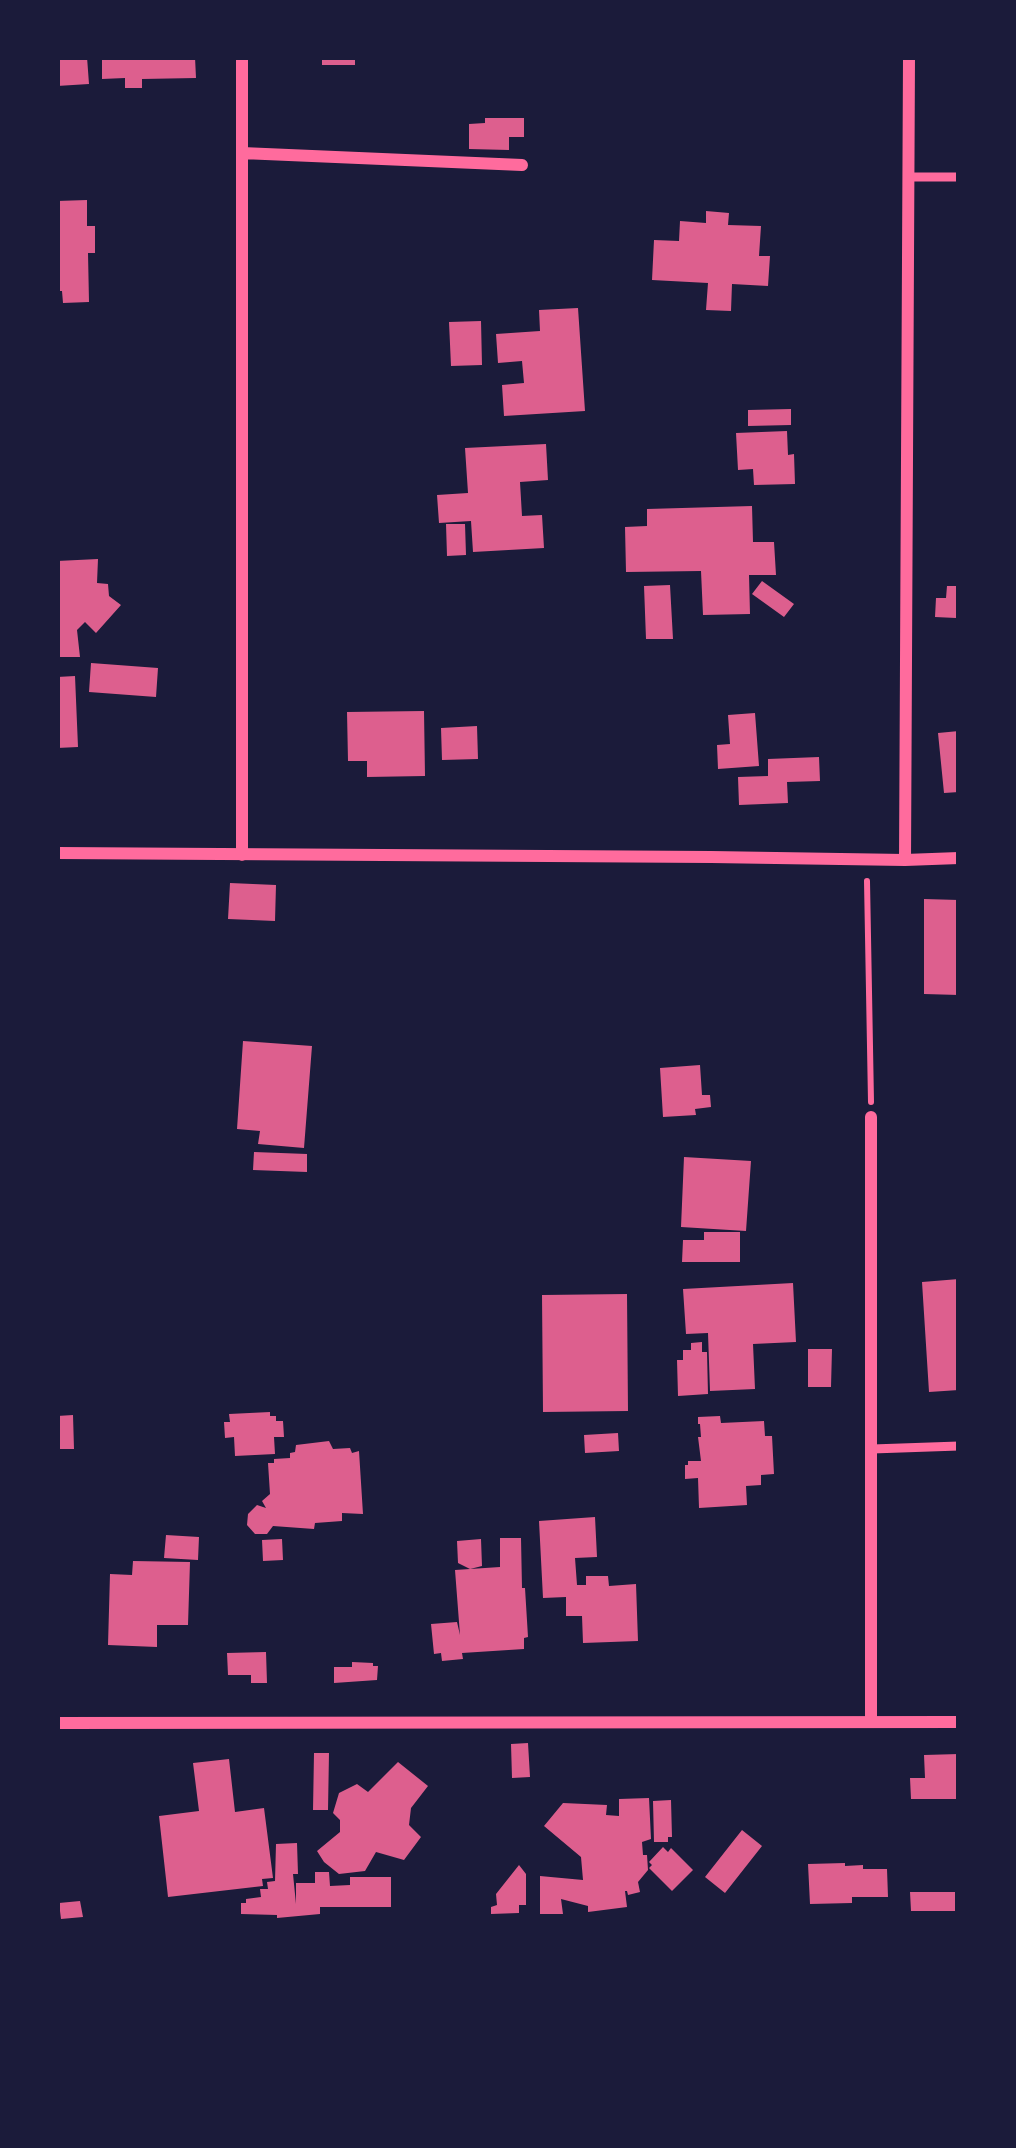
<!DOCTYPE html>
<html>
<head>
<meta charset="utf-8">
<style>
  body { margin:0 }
  #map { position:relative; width:1016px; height:2148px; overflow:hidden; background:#1b1b3a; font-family:Jost,sans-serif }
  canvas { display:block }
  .frame { position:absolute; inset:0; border:60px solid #1b1b3a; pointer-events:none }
</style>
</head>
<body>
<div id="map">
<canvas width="1016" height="2148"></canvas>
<div class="frame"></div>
</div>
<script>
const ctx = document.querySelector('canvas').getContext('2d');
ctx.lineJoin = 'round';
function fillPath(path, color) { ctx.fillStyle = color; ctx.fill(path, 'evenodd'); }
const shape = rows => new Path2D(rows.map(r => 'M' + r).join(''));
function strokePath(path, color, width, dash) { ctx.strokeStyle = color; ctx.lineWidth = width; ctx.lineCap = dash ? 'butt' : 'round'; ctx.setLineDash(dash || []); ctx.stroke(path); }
fillPath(shape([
  [57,57,87,57,89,84,57,86],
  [102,57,195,57,196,78,142,79,142,88,125,88,125,78,102,79],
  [322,57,355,57,355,65,322,65],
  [485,118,524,118,524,137,509,137,509,150,469,149,469,124,485,123],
  [87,200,87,226,95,226,95,253,88,253,89,302,63,303,62,291,57,291,57,201],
  [706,211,729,213,728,225,761,226,759,256,770,256,768,286,732,284,731,311,706,310,708,283,652,280,654,240,679,241,680,221,706,223],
  [578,308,585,411,504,416,502,385,524,383,522,361,498,363,496,334,540,331,539,310],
  [481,321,482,365,451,366,449,322],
  [791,409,791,425,748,426,748,410],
  [787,431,788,455,794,454,795,484,754,485,753,469,738,470,736,433],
  [546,444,548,480,520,482,522,516,542,515,544,548,473,552,471,521,439,523,437,495,468,493,465,448],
  [752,506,753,542,774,542,776,575,749,575,750,614,703,615,701,571,626,572,625,527,647,526,647,509],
  [446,524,465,524,466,555,447,556],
  [98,559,97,583,108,584,109,596,121,605,96,633,85,622,77,630,80,657,57,657,57,561],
  [762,581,794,604,784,617,752,594],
  [670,585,673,639,646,639,644,586],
  [947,586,959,586,956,618,935,617,936,598,946,598],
  [91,663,158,668,156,697,89,692],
  [75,676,78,747,57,748,57,677],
  [424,711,425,776,367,777,367,761,348,761,347,712],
  [755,713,759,766,718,769,717,745,730,744,728,715],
  [477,726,478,759,442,760,441,728],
  [959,731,959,792,944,793,938,733],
  [819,757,820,781,787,782,788,803,739,805,738,777,768,776,768,759],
  [230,883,276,885,275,921,228,919],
  [924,899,959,900,959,995,924,994],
  [243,1041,312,1046,304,1148,258,1144,260,1131,237,1129],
  [700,1065,702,1095,710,1095,711,1107,695,1109,696,1115,663,1117,660,1068],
  [254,1152,307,1154,307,1172,253,1170],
  [684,1157,751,1161,746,1231,681,1227],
  [704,1232,740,1232,740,1262,682,1262,683,1240,704,1240],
  [959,1279,959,1390,929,1392,922,1282],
  [793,1283,796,1342,753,1344,755,1389,710,1391,708,1333,686,1334,683,1289],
  [627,1294,628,1411,543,1412,542,1295],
  [702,1342,702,1352,707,1352,708,1394,678,1396,677,1360,683,1360,683,1350,691,1350,691,1343],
  [808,1349,832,1349,831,1387,808,1387],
  [270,1412,270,1416,276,1416,276,1421,283,1421,284,1437,274,1437,275,1454,235,1456,234,1437,225,1438,224,1422,230,1422,229,1414],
  [73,1415,74,1449,57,1449,57,1416],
  [720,1416,721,1423,764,1421,765,1436,772,1436,774,1474,761,1475,761,1485,746,1486,747,1505,699,1508,698,1478,685,1479,685,1465,688,1465,688,1461,701,1461,698,1437,701,1437,700,1424,698,1424,698,1417],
  [618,1433,619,1451,585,1453,584,1435],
  [329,1441,333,1449,350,1448,352,1453,359,1451,363,1514,342,1513,342,1521,315,1523,314,1529,273,1526,267,1534,255,1534,247,1525,248,1514,257,1505,266,1508,262,1501,270,1494,268,1463,274,1463,274,1459,290,1458,290,1453,295,1452,296,1445],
  [595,1517,597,1557,575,1558,577,1585,586,1585,586,1576,608,1576,609,1586,636,1584,638,1641,583,1643,582,1616,566,1616,566,1597,543,1598,539,1521],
  [166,1535,199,1537,198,1560,164,1558],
  [500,1538,521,1538,522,1588,525,1588,528,1637,524,1638,524,1649,462,1653,463,1659,442,1661,441,1653,434,1654,431,1624,457,1622,460,1635,455,1570,500,1567],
  [282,1539,283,1560,263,1561,262,1540],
  [481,1539,482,1566,470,1569,458,1563,457,1541],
  [133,1561,190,1562,188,1625,157,1625,157,1647,108,1645,110,1574,132,1575],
  [266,1652,267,1683,251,1683,251,1675,228,1675,227,1653],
  [352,1662,373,1663,373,1666,378,1666,377,1680,334,1683,334,1667,352,1667],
  [528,1743,530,1777,512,1778,511,1744],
  [314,1753,329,1753,328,1810,313,1810],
  [959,1754,959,1799,911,1799,910,1778,925,1778,924,1755],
  [229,1759,235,1812,264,1808,273,1878,262,1879,263,1886,168,1897,159,1816,199,1811,193,1763],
  [398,1762,428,1786,411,1808,409,1825,421,1837,404,1860,376,1852,365,1871,339,1874,324,1862,317,1851,340,1832,340,1820,333,1813,339,1793,357,1784,368,1792],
  [649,1798,651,1839,642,1842,643,1855,647,1855,648,1870,638,1882,640,1892,628,1895,627,1891,625,1891,627,1907,588,1912,588,1906,561,1899,563,1914,540,1914,540,1876,583,1880,581,1857,544,1826,563,1803,607,1805,606,1815,619,1816,619,1799],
  [671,1800,672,1837,668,1837,668,1842,654,1842,653,1801],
  [742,1830,762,1846,725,1893,705,1877],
  [297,1843,298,1874,293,1874,296,1904,296,1883,315,1883,315,1872,329,1872,330,1886,350,1885,350,1877,391,1877,391,1907,320,1907,320,1914,277,1918,277,1915,241,1914,241,1903,246,1903,246,1899,261,1897,260,1889,268,1889,267,1882,275,1881,276,1844],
  [663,1847,668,1852,671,1848,693,1870,672,1891,649,1868,652,1865,649,1862],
  [845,1863,845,1866,863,1865,863,1869,887,1869,888,1897,852,1897,852,1903,810,1904,808,1864],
  [519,1865,526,1874,526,1905,519,1905,519,1913,491,1914,491,1907,497,1905,496,1894],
  [910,1892,955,1892,955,1911,911,1911],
  [80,1901,83,1917,61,1919,59,1903]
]), '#dd5f8e');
strokePath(shape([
  [867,881,871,1102]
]), '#ff6b9d', 6);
strokePath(shape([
  [909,177,959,177],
  [872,1449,959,1446]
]), '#ff6b9d', 9);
strokePath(shape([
  [242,153,522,165],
  [57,853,711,857,905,860,959,858],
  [242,855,242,57],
  [905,860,909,57],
  [871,1117,871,1721],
  [57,1723,959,1722]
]), '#ff6b9d', 12);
</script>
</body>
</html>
